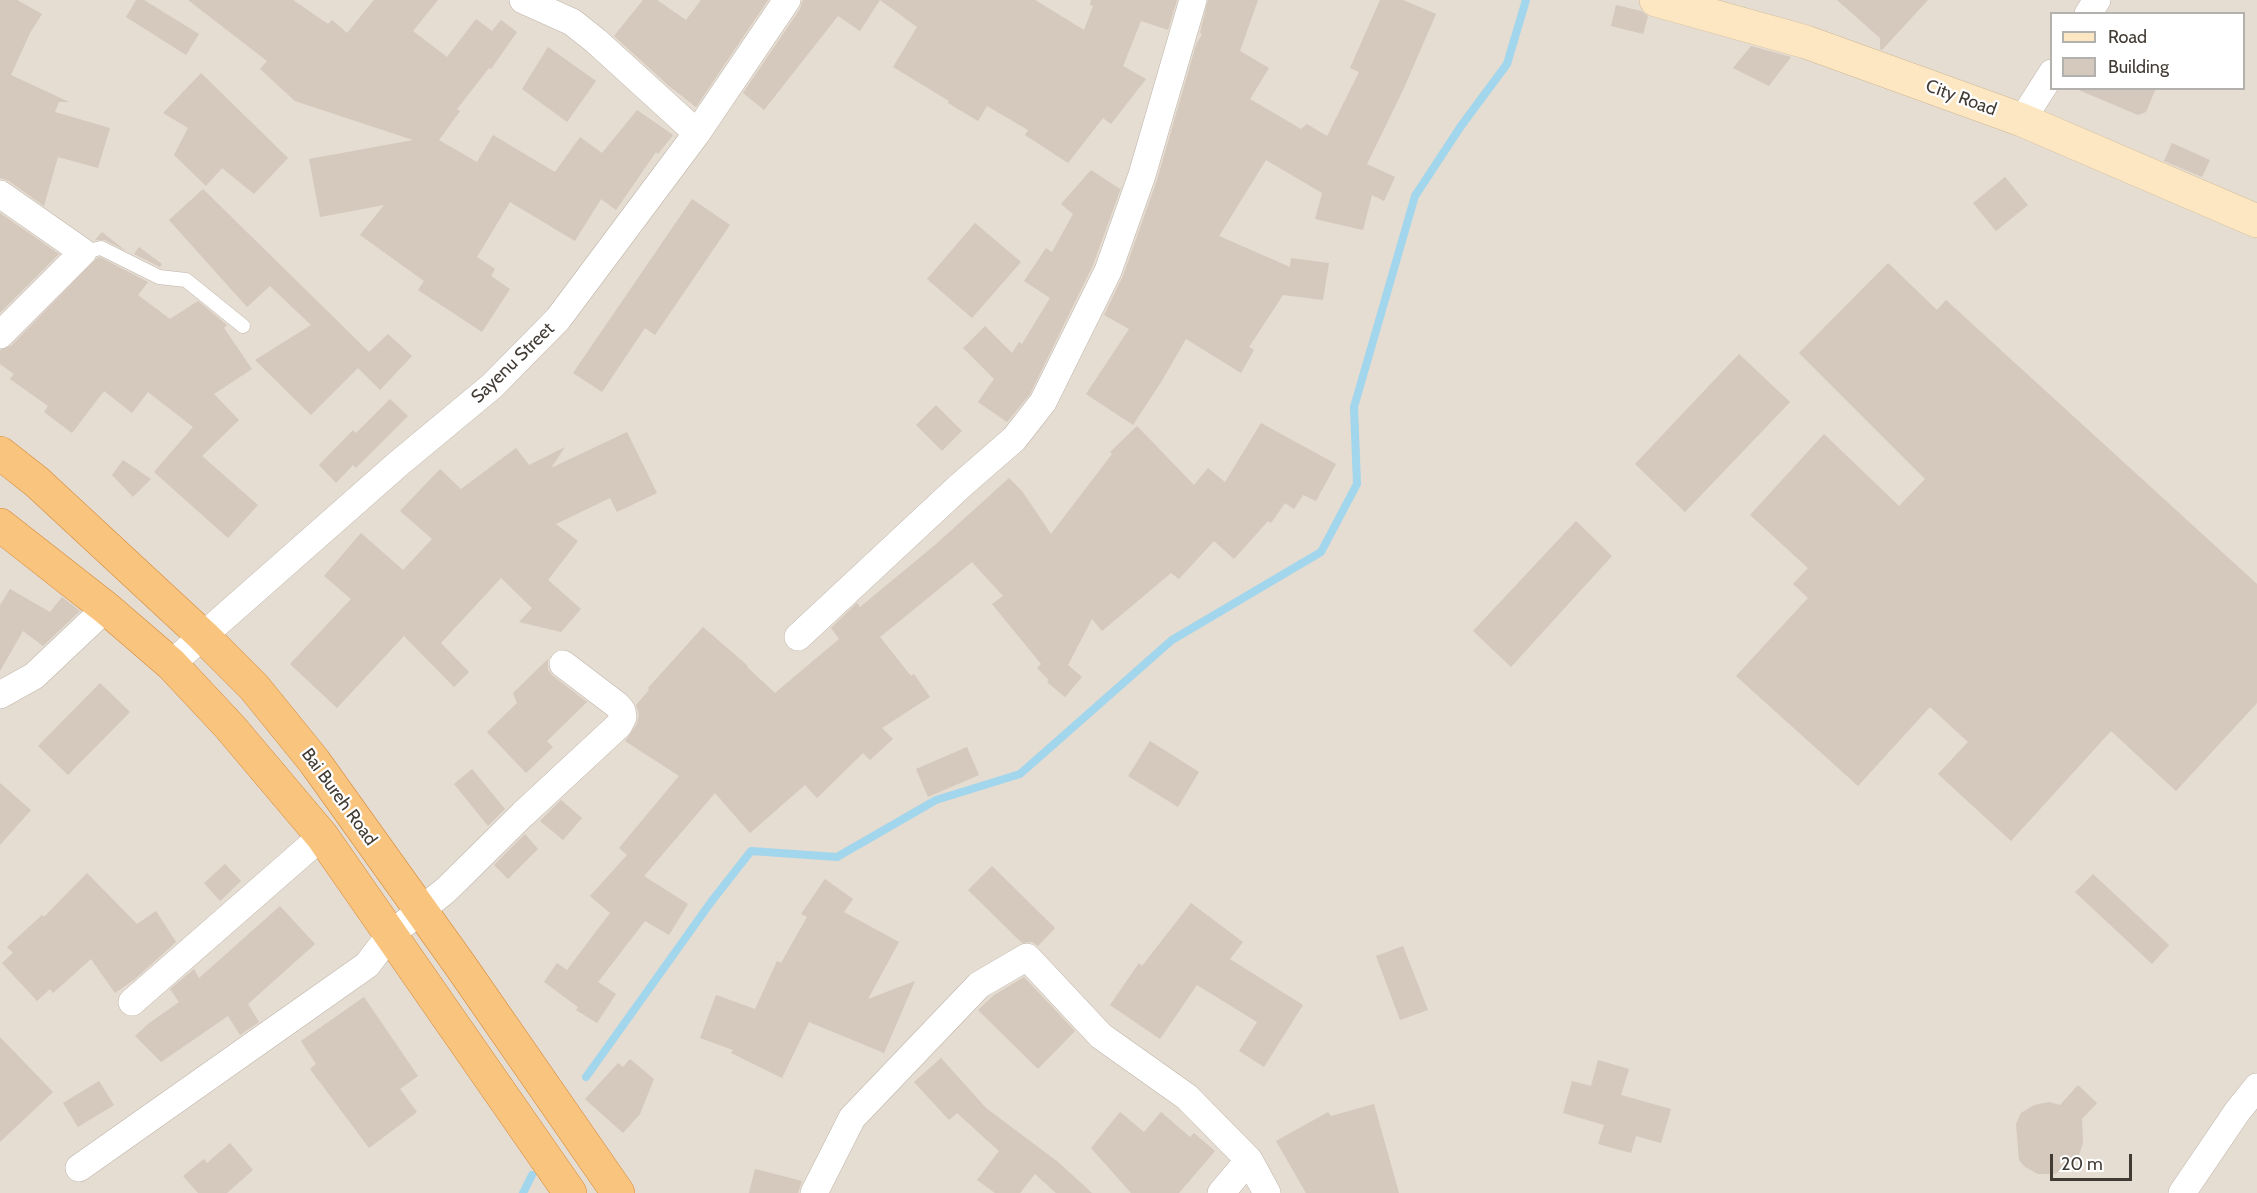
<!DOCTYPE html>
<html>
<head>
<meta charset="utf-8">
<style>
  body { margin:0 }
  #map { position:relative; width:2257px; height:1193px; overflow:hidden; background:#f1ebe3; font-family:Cabin,sans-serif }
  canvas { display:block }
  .legend { position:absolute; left:2050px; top:12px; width:195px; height:78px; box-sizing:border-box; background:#fff; border:2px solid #b3b1ae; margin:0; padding:8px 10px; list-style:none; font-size:18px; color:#423b34 }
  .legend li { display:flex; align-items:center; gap:12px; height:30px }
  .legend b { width:30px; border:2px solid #b3b1ae }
  .scale { position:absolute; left:2050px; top:1154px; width:82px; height:27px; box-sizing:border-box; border:3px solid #423b34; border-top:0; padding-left:8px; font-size:18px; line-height:21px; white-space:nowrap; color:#423b34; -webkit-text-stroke:4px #fff; paint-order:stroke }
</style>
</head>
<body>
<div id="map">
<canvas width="2257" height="1193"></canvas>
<ul class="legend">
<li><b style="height:8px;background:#fce7c2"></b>Road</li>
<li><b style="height:16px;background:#d5c8bc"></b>Building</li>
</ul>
<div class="scale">20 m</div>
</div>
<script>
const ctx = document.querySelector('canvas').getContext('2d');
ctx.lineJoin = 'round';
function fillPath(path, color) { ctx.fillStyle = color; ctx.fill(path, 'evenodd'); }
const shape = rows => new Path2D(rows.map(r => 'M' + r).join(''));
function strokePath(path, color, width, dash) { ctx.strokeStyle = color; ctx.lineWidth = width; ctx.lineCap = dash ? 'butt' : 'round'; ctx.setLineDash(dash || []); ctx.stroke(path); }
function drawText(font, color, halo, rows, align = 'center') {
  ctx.font = font + ' Cabin,sans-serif'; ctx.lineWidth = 4.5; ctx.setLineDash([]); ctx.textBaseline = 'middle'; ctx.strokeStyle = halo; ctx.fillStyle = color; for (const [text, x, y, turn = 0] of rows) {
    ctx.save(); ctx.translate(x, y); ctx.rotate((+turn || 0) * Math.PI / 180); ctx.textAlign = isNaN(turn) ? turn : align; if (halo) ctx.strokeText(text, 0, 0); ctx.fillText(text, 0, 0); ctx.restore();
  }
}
fillPath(shape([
  [0,0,2257,0,2257,1193,0,1193],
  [2052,14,2244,14,2244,88,2052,88]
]), '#e5dcd2');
strokePath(shape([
  [586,1077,711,902,751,851,837,857,936,800,1020,774,1172,640,1321,552,1357,484,1354,407,1415,196,1461,126,1507,64,1526,0],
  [523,1193,532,1175]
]), '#a1d6ec', 8);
fillPath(shape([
  [0,0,17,0,42,14,30,33,11,75,69,102,59,102,55,112,110,128,98,168,58,157,44,206,9,181,0,178],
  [136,0,144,0,199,34,186,55,126,17],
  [188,0,293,0,328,24,332,20,347,33,374,0,438,0,413,31,447,57,476,19,492,31,501,20,517,32,491,69,489,68,457,109,460,111,439,140,477,162,493,135,555,172,580,137,602,153,637,110,673,135,658,154,656,152,616,210,601,199,575,241,510,202,477,257,495,269,491,276,510,289,482,332,418,290,424,281,360,235,384,205,320,217,309,159,413,140,295,101,260,69,267,61],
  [643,0,657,0,686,20,701,0,768,0,696,107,669,86,614,36],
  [803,0,1035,0,1084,30,1093,6,1090,5,1091,0,1177,0,1168,30,1141,21,1123,66,1146,79,1111,124,1103,118,1068,163,1025,135,1028,130,987,106,978,121,948,103,949,101,893,67,917,27,880,0,860,31,838,16,764,110,743,93,800,9],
  [1208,0,1258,0,1240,51,1269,68,1250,99,1301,129,1307,124,1327,136,1359,72,1350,68,1380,0,1403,0,1436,14,1404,88,1367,164,1395,177,1384,201,1372,195,1363,230,1315,219,1322,193,1266,160,1219,236,1290,267,1291,258,1329,263,1323,300,1283,295,1249,347,1254,350,1241,373,1186,339,1163,379,1133,425,1086,394,1129,329,1104,315,1123,276,1157,180,1196,45,1202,34,1200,33],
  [1837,0,1928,0,1882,50,1880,49,1880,38],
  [1616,5,1641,11,1648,16,1643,34,1611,26],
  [1751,46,1791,57,1769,86,1733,68],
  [548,47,596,81,567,122,522,89],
  [201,73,288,158,254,194,222,168,206,186,174,155,188,128,163,113],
  [2074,88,2156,88,2146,112,2138,115],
  [2172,143,2210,160,2202,177,2164,161],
  [1091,170,1120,189,1122,185,1093,265,1030,394,1007,422,978,402,994,379,963,348,985,326,1012,353,1019,342,1022,344,1050,298,1024,281,1046,248,1052,252,1073,214,1061,204],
  [2005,177,2028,205,1996,231,1973,203],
  [203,189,369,352,388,334,412,356,380,390,358,368,311,415,255,360,311,325,270,286,247,307,169,220],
  [692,199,730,225,655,335,645,328,602,392,573,373],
  [0,213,59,254,0,313],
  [975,223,1021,262,972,318,927,279],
  [102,232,126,251,105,240,95,240],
  [139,247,162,264,160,267,134,254],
  [100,257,148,282,138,295,170,319,198,301,227,325,224,328,252,369,214,394,239,420,202,456,258,505,228,538,154,472,193,427,148,392,132,413,104,391,72,433,44,412,48,406,10,379,14,374,0,364,0,350,11,346,97,258],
  [1888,263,1937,310,1946,300,2257,584,2257,703,2176,791,2111,731,2011,841,1938,774,1968,742,1930,707,1858,786,1736,676,1808,598,1793,584,1808,568,1750,515,1824,434,1899,506,1925,479,1799,353],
  [1739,354,1790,402,1685,512,1635,464],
  [390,399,408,416,356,468,353,465,336,483,319,465,353,430,356,433],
  [936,405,962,431,942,451,916,425],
  [1261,423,1336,464,1316,501,1303,495,1294,509,1285,503,1271,523,1268,521,1234,559,1214,541,1179,579,1171,573,1102,631,1092,619,1068,665,1082,677,1065,697,1047,682,1049,680,1037,668,1041,664,992,604,1003,596,972,562,880,637,911,676,914,674,930,697,882,728,893,739,870,760,863,753,817,798,805,785,750,833,715,793,644,876,688,904,669,935,645,921,598,982,616,994,597,1023,576,1010,578,1007,544,982,557,963,567,970,610,913,590,896,627,855,619,848,679,776,625,741,637,724,639,714,636,705,649,690,648,688,703,627,748,666,747,667,775,693,839,639,831,628,857,603,860,607,935,545,1009,478,1022,491,1051,534,1112,454,1110,452,1137,426,1194,485,1208,468,1225,482],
  [627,432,657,493,617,512,610,498,556,524,578,541,548,580,581,609,561,632,519,622,532,608,501,578,441,643,469,672,454,687,404,636,337,708,290,664,351,599,324,576,361,533,403,570,432,539,400,511,440,469,461,489,516,448,529,465,565,447,551,468],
  [123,460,151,479,133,497,112,475],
  [1576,521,1612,556,1511,667,1473,631],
  [10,589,50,612,62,597,80,611,43,646,23,631,0,671,0,605],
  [548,659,548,670,553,676,587,702,547,741,553,747,526,773,487,732,517,703,513,693],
  [100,683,130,712,68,775,38,746],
  [1150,741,1199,772,1178,807,1128,776],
  [967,747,979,775,928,797,916,769],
  [472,769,505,809,488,826,454,784],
  [0,783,31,810,0,845],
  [561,800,582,818,563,840,540,821],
  [525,834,538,849,508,879,494,865],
  [225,864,241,881,220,901,204,883],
  [992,866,1055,928,1038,946,1032,942,1022,943,968,890],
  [87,873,137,924,156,911,176,942,135,979,115,993,91,959,53,993,50,989,37,1001,2,963,13,953,7,947,42,915,44,917],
  [2093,874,2169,945,2152,964,2075,892],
  [825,879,853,899,844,912,899,942,868,999,915,981,884,1053,809,1022,782,1078,731,1053,733,1050,700,1038,716,995,755,1009,777,961,781,963,807,917,801,914],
  [1191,903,1243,942,1230,959,1303,1005,1264,1067,1239,1051,1257,1022,1197,985,1160,1039,1110,1005,1139,963,1142,966],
  [280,906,315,944,248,1004,259,1022,240,1035,228,1016,161,1062,135,1036,148,1024,179,1002,170,989,194,969,199,978],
  [1403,946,1428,1010,1400,1020,1376,956],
  [1024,977,1075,1031,1038,1069,978,1010,994,995],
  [364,997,418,1076,400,1089,417,1112,369,1148,310,1069,316,1064,301,1041],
  [0,1037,53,1092,0,1142],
  [941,1058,986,1108,1058,1162,1092,1193,1056,1193,1035,1174,1020,1193,995,1193,977,1180,999,1151,957,1113,949,1120,914,1082],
  [630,1059,654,1079,640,1114,623,1133,585,1099,618,1063,623,1067],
  [1598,1060,1629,1069,1621,1095,1671,1109,1661,1143,1636,1136,1631,1153,1598,1144,1604,1125,1563,1113,1572,1081,1591,1086],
  [99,1081,114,1105,78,1127,63,1103],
  [2078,1085,2097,1103,2082,1119,2083,1143,2078,1158,2067,1168,2054,1174,2038,1174,2025,1167,2019,1160,2016,1124,2021,1113,2034,1105,2049,1102,2060,1105],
  [1374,1104,1399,1193,1306,1193,1276,1141,1328,1112,1331,1116],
  [1120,1112,1144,1132,1161,1112,1190,1137,1194,1133,1215,1151,1179,1193,1131,1193,1091,1148],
  [230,1143,253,1170,227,1193,198,1193,183,1176,204,1159,207,1163],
  [755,1169,802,1181,798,1193,749,1193]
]), '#d5c8bc');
const service = shape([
  [83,252,101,248,159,277,186,280,243,326]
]);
const minor = shape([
  [523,0,572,22,596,41,697,133],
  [2088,14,2097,0],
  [2022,120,2052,73],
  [0,194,83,252,0,335],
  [798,637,960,486,1014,439,1043,402,1108,271,1142,175,1193,0],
  [171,664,398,464,492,386,558,319,697,133,787,0],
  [0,695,34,676,106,608],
  [132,1002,322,836],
  [79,1168,367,965,390,935,446,890,523,814,619,725,623,717,622,711,617,705,563,664],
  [814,1193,852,1118,979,985,1027,957,1101,1036,1187,1097,1249,1160,1267,1193],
  [1221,1193,1249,1160],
  [2182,1193,2237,1112,2257,1087]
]);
const secondary = shape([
  [1656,0,1806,42,2022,120,2257,221]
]);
const trunk = shape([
  [0,453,37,482,203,636,254,687,314,761,460,965,618,1193],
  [0,525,106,608,171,664,230,727,322,836,570,1193]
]);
strokePath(service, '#bfb5aa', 15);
strokePath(minor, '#bfb5aa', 28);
strokePath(secondary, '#cfb995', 34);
strokePath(trunk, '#d68a39', 34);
strokePath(service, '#fff', 14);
strokePath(minor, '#fff', 27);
strokePath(secondary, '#fce7c2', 33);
strokePath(trunk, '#f8c47e', 33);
drawText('18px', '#423b34', '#fff', [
  ["City Road",1961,98,20],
  ["Sayenu Street",513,363,-44],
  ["Bai Bureh Road",339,797,54]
]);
</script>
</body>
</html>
